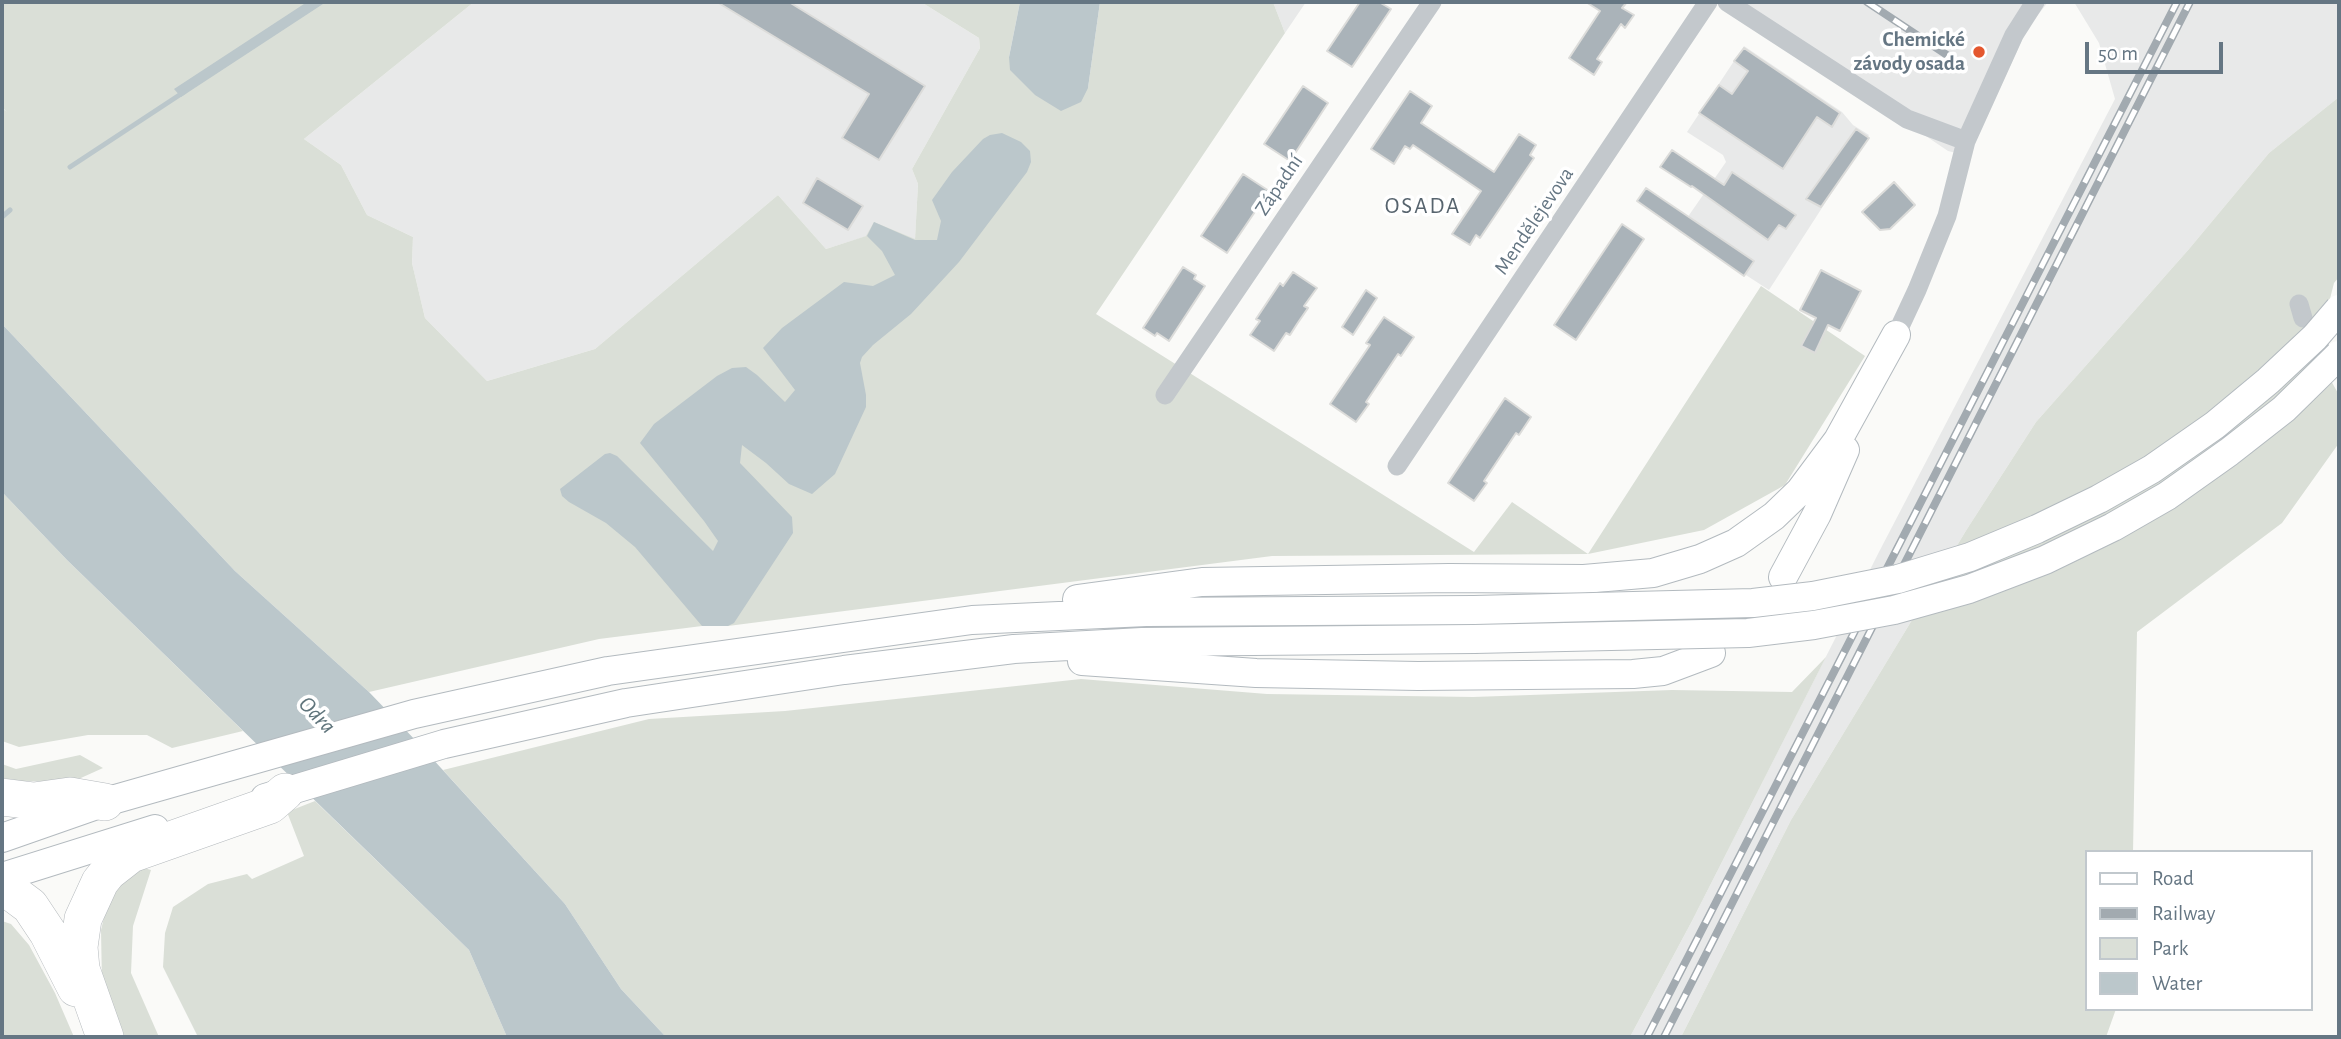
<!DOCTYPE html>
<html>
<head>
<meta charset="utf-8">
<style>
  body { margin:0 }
  #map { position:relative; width:2341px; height:1039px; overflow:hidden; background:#fafaf8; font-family:"Alegreya Sans",sans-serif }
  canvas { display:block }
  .frame { position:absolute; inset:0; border:4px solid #657683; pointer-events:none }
  .legend { position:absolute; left:2085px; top:850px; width:228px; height:161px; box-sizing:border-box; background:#fff; border:2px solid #c1c8cd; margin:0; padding:9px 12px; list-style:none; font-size:21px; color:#657683 }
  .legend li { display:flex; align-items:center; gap:14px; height:35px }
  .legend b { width:35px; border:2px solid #c1c8cd }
  .scale { position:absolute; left:2085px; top:42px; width:138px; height:32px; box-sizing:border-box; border:4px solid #657683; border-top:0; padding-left:9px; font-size:21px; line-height:24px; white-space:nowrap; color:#657683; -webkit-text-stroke:5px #fff; paint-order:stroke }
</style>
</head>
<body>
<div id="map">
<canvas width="2341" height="1039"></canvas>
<div class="frame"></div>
<ul class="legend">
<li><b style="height:9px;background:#fff"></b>Road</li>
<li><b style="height:9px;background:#a2aab0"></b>Railway</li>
<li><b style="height:19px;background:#dadfd7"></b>Park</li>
<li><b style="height:19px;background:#bbc7cb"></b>Water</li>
</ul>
<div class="scale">50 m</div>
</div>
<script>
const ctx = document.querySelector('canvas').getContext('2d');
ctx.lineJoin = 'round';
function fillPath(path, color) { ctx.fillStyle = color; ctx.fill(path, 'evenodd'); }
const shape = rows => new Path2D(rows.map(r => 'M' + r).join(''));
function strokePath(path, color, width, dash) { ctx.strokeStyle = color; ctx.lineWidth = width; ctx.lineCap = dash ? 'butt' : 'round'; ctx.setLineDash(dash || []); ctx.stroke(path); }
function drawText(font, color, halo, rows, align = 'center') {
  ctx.font = font + ' "Alegreya Sans",sans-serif'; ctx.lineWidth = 7; ctx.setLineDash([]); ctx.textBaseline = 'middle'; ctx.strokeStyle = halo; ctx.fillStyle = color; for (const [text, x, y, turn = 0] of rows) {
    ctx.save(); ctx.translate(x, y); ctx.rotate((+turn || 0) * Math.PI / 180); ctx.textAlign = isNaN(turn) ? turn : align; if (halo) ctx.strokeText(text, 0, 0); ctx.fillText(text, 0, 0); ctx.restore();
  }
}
fillPath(shape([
  [474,2,921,2,979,38,980,48,912,169,918,184,915,240,867,236,826,249,778,195,595,349,487,381,425,318,412,263,413,237,367,215,341,165,304,139],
  [1273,2,1306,2,1285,33],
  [1727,2,2048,2,2027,29,1969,156,1948,151],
  [2074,2,2339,2,2339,97,2269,153,2189,249,2036,422,1967,529,1791,820,1681,1037,1630,1037,1692,921,1880,550,2115,99,2099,43],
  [1744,46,1842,112,1853,125,1869,135,1769,290,1678,231,1726,162,1723,155,1687,132]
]), '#e8e9e9');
fillPath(shape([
  [2,2,474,2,304,139,341,165,367,215,413,237,412,263,425,318,487,381,595,349,778,195,826,249,866,236,874,222,915,239,918,184,912,169,980,48,979,38,921,2,1020,2,1009,57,1088,88,1100,2,1273,2,1285,33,1096,314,1474,552,1512,502,1588,554,1761,286,1865,356,1785,485,1704,530,1588,554,1272,556,728,626,702,626,599,639,369,692,235,571,2,324,2,108,7,112,2,107],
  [2339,97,2339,277,2334,283,2316,354,2339,395,2339,443,2282,523,2137,632,2133,852,2087,852,2087,1009,2116,1009,2106,1037,1681,1037,1791,820,1967,529,2036,422,2189,249,2269,153],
  [2,492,67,560,243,731,172,748,147,735,88,735,19,747,2,741],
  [1826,657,1692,921,1630,1037,666,1037,621,989,565,904,443,770,649,719,785,711,1081,679,1267,694,1473,697,1672,690,1792,692],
  [80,755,103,768,72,782,21,781,2,778,2,764,16,769],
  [315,801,469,950,507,1037,198,1037,163,967,165,933,173,907,208,884,247,874,252,879,304,856,287,812],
  [141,867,151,870,133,926,131,973,159,1037,124,1037,102,984,101,930,110,893],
  [2,921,11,924,29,945,55,993,74,1037,2,1037]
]), '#dadfd7');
fillPath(shape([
  [307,2,326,2,181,97,174,89],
  [1020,2,1100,2,1088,88,1081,102,1061,111,1035,95,1010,70,1009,57],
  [1002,133,1021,142,1030,151,1031,162,1027,172,959,262,911,314,873,345,862,357,860,363,866,395,866,407,835,474,812,494,789,484,766,463,742,445,740,463,792,517,793,533,734,623,728,626,702,626,635,547,606,523,569,502,562,496,560,489,605,454,610,453,617,456,713,551,718,541,704,521,640,443,654,424,717,376,732,368,746,367,757,375,785,402,795,390,763,348,782,328,844,282,873,286,895,275,882,251,867,236,874,222,915,240,937,240,941,221,932,200,952,172,983,139,990,135],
  [2,324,235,571,369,692,420,745,565,904,621,989,666,1037,507,1037,469,950,67,560,2,492]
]), '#bbc7cb');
strokePath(shape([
  [70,167,184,92],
  [2,217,10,210]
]), '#bbc7cb', 5);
const building = shape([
  [717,2,789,2,925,86,879,160,842,138,869,94,717,2],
  [1360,2,1379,2,1391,9,1352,67,1327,51,1360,2],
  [1586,2,1627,2,1622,8,1634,15,1625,28,1621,24,1597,59,1602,62,1594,75,1569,58,1600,11,1586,2],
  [1744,48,1840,113,1832,127,1817,117,1783,169,1699,113,1719,85,1732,94,1748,71,1734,61,1744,48],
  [1303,86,1328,103,1290,161,1264,144,1303,86],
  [1410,91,1432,106,1421,123,1494,172,1519,134,1536,145,1530,155,1534,158,1480,238,1476,235,1470,245,1452,234,1481,191,1413,145,1410,149,1405,146,1394,164,1371,149,1410,91],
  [1856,129,1869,138,1821,207,1806,199,1856,129],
  [1672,150,1724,185,1732,172,1796,215,1786,229,1779,225,1768,240,1692,186,1691,187,1660,167,1672,150],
  [1243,174,1269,191,1227,253,1201,236,1243,174],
  [817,178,863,206,848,230,803,203,817,178],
  [1894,182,1915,205,1890,229,1880,230,1862,212,1894,182],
  [1646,188,1754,261,1744,276,1637,201,1646,188],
  [1622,224,1644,239,1576,340,1554,325,1622,224],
  [1183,267,1196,275,1194,279,1205,286,1169,341,1157,333,1155,336,1143,328,1183,267],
  [1821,270,1861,291,1840,331,1828,325,1815,353,1801,346,1816,318,1800,310,1821,270],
  [1293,272,1317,288,1304,306,1308,308,1297,324,1290,335,1286,333,1274,351,1250,335,1260,321,1256,319,1280,283,1283,286,1293,272],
  [1366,290,1377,298,1353,335,1342,327,1366,290],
  [1384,317,1414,337,1401,356,1398,354,1366,402,1369,404,1356,422,1330,404,1370,345,1366,343,1384,317],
  [1505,398,1531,417,1519,435,1516,433,1484,481,1487,483,1474,501,1448,483,1505,398]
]);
fillPath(building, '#aab3b9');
strokePath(building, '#dcdcda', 2);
const secondary = shape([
  [1783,577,1817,514,1845,450],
  [1077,599,1202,582,1449,578,1584,579,1653,573,1700,559,1736,543,1774,516,1800,491,1838,440,1896,335],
  [1082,661,1256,673,1418,676,1633,674,1663,671,1711,653],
  [265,798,444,744,626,703,844,670,1014,649,1142,642,1474,639],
  [2,838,105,802,414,714,608,671,972,620,1146,612,1474,610],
  [2,877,155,829]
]);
const highway = shape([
  [2,797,34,801,70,796,105,802],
  [2,885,30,906,48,933,76,988],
  [105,1037,81,969,79,947,83,919,100,882,108,872,131,854,270,805,285,792]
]);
strokePath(secondary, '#b3babf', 30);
strokePath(highway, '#b4b9bd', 38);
strokePath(shape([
  [1727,2,1907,119,1966,141],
  [2299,304,2303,318],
  [1896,335,1917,290,1947,216,1966,141,2014,35,2035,2],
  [1165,395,1432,2],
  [1397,466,1708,2]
]), '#c3c8cc', 19);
strokePath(secondary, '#fff', 28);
strokePath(highway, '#fff', 37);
const rail = shape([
  [1867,2,1953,59],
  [1647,1037,2177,2],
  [1664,1037,2190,2]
]);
strokePath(rail, '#a2aab0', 8);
strokePath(rail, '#fff', 5, [16]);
const secondaryBridge = shape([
  [1474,610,1753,603,1813,596,1898,579,1970,557,2037,529,2099,499,2152,469,2215,425,2268,381,2315,337,2339,309],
  [1474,639,1748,633,1814,625,1894,610,1969,589,2045,560,2113,527,2167,496,2229,452,2284,409,2339,355]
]);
strokePath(secondaryBridge, '#b3babf', 30, []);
strokePath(secondaryBridge, '#fff', 28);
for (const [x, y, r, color] of [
  [1979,52,7,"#e4572e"]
]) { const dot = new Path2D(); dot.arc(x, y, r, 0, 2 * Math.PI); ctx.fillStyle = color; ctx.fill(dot); strokePath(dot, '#fff', 2.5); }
drawText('bold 21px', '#657683', '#fff', [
  ["Chemické",1965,40],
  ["závody osada",1965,64]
], 'right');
drawText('21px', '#657683', '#fff', [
  ["Západní",1279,185,-56],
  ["Mendělejevova",1534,221,-56]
]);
ctx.letterSpacing = '2px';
drawText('23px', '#57646e', '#fff', [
  ["OSADA",1423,206]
]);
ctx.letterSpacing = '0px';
drawText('italic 23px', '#60757c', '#fff', [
  ["Odra",317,715,46]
]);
</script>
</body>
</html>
